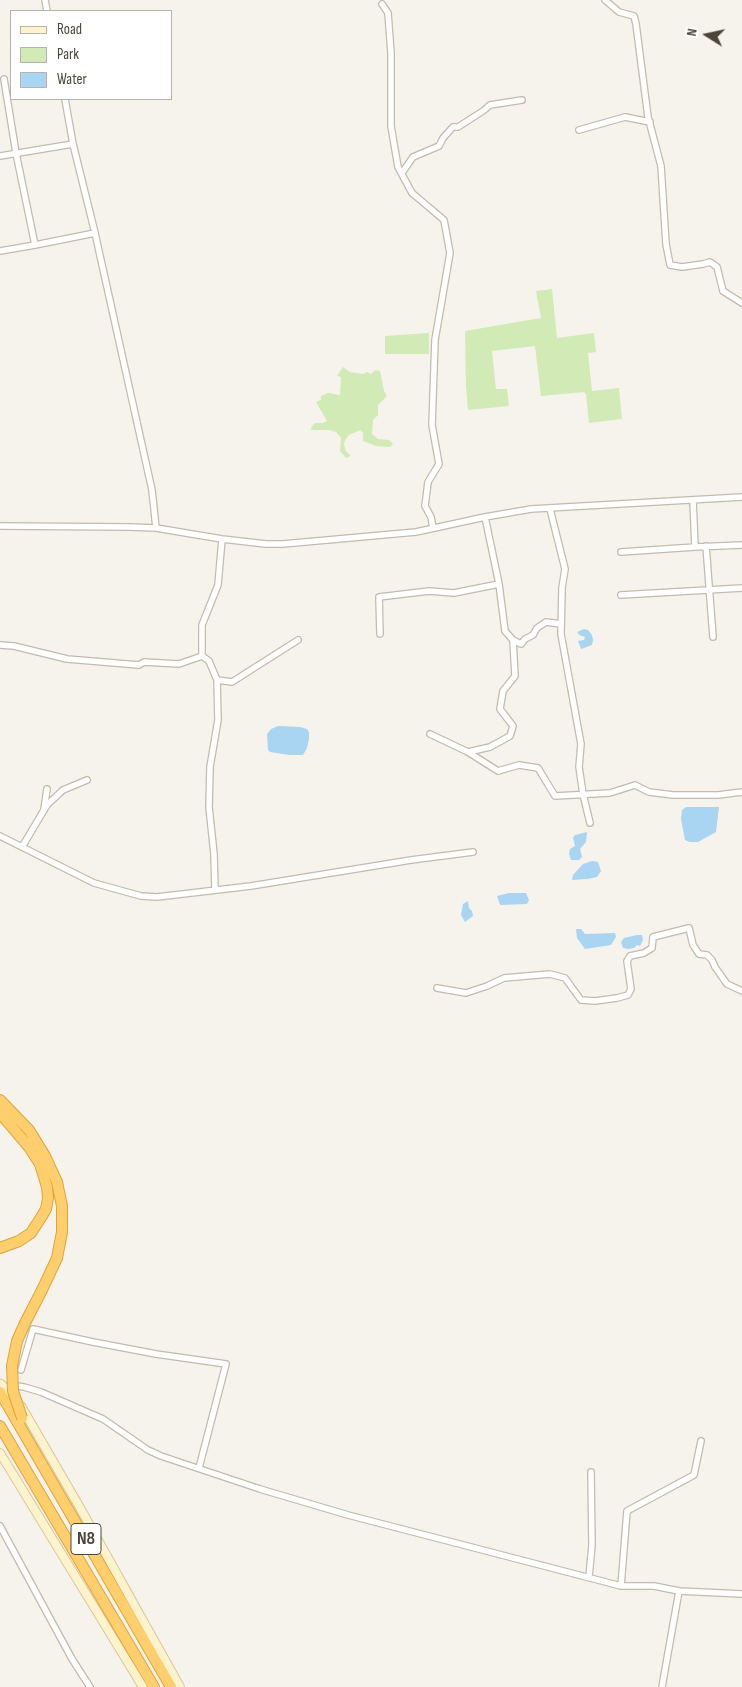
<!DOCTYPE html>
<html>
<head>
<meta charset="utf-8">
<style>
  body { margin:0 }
  #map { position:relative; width:742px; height:1687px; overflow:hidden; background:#f6f3ec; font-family:"Sofia Sans Condensed",sans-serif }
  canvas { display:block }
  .legend { position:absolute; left:10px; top:10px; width:162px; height:90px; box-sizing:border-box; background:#fff; border:1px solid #b7b4b0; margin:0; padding:6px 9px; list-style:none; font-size:15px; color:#4b4439 }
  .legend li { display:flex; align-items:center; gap:10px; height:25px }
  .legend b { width:25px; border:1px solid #b7b4b0 }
  .north { position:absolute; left:682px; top:10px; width:50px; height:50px; -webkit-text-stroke:4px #fff; paint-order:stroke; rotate:280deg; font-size:14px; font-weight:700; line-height:20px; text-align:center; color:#4b4439 }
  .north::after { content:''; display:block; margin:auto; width:18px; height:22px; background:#4b4439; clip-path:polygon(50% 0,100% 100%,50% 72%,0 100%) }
</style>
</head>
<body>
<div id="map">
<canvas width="742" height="1687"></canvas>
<ul class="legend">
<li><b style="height:6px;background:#fff3cd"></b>Road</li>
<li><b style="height:14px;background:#d2eab5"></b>Park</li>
<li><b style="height:14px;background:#a9d4f2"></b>Water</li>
</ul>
<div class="north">N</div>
</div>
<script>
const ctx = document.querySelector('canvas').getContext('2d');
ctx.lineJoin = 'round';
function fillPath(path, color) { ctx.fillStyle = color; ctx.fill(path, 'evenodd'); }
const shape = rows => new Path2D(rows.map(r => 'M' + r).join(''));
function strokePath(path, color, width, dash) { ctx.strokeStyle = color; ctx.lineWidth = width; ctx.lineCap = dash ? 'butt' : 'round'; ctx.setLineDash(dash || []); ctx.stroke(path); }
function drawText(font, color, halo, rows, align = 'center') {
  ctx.font = font + ' "Sofia Sans Condensed",sans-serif'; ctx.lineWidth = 4.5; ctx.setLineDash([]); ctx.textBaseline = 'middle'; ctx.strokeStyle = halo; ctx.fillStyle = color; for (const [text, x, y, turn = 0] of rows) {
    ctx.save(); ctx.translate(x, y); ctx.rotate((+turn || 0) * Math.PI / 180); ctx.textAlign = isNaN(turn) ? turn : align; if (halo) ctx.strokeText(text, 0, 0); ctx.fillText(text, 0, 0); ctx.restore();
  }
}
fillPath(shape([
  [552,289,557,338,594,333,596,352,588,353,592,391,619,388,622,419,589,423,586,394,584,392,541,396,535,346,492,351,496,389,507,389,509,406,468,410,466,386,465,331,541,318,536,291],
  [429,333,429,354,385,354,385,336],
  [343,367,350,372,363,374,367,372,371,374,375,370,380,371,384,391,387,396,378,405,378,415,373,420,372,434,378,439,389,440,393,444,390,447,376,446,363,441,363,433,360,430,349,435,345,440,344,445,346,451,351,456,346,458,340,451,341,438,336,432,329,430,311,430,312,426,315,423,323,423,327,421,316,402,321,400,321,396,328,393,340,395,341,377,337,376]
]), '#d2eab5');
fillPath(shape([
  [584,629,588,630,592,635,593,640,592,645,581,649,578,641,584,640,585,637,579,635,577,632],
  [278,726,300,727,307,729,309,732,309,739,307,748,303,755,289,755,270,752,268,750,267,734,271,729],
  [686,807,719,807,716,832,698,842,690,842,685,840,681,819,682,810],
  [587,832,586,842,580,849,582,857,579,860,571,860,569,854,570,849,575,846,573,838,575,835],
  [592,861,598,862,601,871,597,877,587,879,572,880,573,875,583,864],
  [509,893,526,893,529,900,527,904,500,905,497,896],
  [468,901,469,908,472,911,473,916,465,922,461,915,463,904],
  [576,929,581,929,585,934,615,933,616,937,611,945,585,949,577,938],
  [637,935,642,935,643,940,640,946,637,945,634,948,628,949,623,948,621,942,624,938]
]), '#a9d4f2');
const street = shape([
  [45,0,47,11],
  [605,0,619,12,634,16,636,24,648,117,661,166,666,244,670,265,682,267,703,264,710,262,717,267,723,291,742,303],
  [382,4,388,13,391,53,391,126,398,167,412,193,444,220,450,253,435,340,432,425,439,464,428,482,425,506,431,517,433,528],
  [65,99,73,144,95,233,152,490,156,528],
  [579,130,625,117,650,122],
  [0,156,73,144],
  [402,173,413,157,439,146,443,138,453,127,458,127,483,111,490,105,522,100],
  [35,245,95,233],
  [0,251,35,245,16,153,4,79],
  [693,500,695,547,742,545],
  [550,509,565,569,562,588,561,634,581,744,579,767,583,794,590,823],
  [485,517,499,584,505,631,513,640,521,644,525,639,533,635,537,628,546,622,561,624],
  [0,526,129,527,156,528,222,539,266,544,283,544,416,532,485,517,531,509,742,497],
  [706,546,713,637],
  [621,552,695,547],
  [621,595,742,588],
  [380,634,379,597,429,591,454,593,499,584],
  [0,645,14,646,67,659,139,665,144,662,179,664,202,656,202,625,218,585,222,539],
  [202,656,209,661,217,680,232,682,298,640],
  [430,734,468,752,490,747,510,736,513,726,500,709,503,691,515,676,513,640],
  [468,752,498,771,519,765,538,768,555,796,610,793,635,785,649,792,673,795,718,795,742,792],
  [44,809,47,789],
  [0,836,94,883,141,896,157,897,251,886,411,860,473,852],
  [22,847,47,805,63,790,87,780],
  [215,890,214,854,209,807,210,767,218,720,217,680],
  [437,988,466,993,487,986,504,978,550,974,565,978,581,1000,595,1001,617,998,628,995,631,989,627,961,630,956,644,953,652,948,653,937,689,928,693,945,699,954,707,955,712,960,715,967,727,984,742,991],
  [21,1370,33,1329,93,1342,156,1354,226,1364,199,1468],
  [10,1385,24,1387,41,1392,103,1419,148,1450,161,1456,260,1489,348,1515,621,1586,654,1586,679,1591,742,1594],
  [0,1526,72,1659,90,1687],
  [589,1577,592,1545,591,1472],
  [621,1586,627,1511,694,1475,701,1441],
  [662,1687,679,1591]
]);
const secondary = shape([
  [1,1384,14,1397],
  [21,1406,79,1506,180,1687],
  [0,1453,143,1687]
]);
const highway = shape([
  [0,1100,29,1130,45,1156,57,1182,62,1206,62,1232,57,1258,42,1290,25,1323],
  [0,1113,29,1147,40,1164,47,1187,48,1198,46,1209,42,1216,31,1233,19,1241,0,1248],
  [0,1392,171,1687],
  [0,1426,154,1687]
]);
strokePath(street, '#c2bbae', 8);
strokePath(secondary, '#d6c79b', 10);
strokePath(highway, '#e0a43c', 12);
strokePath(street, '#fff', 5.5);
strokePath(secondary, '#fff3cd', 8);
strokePath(highway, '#ffcf6e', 10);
const highwayBridge = shape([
  [22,1418,13,1391,12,1366,17,1341,25,1323]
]);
strokePath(highwayBridge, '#e0a43c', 12, []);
strokePath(highwayBridge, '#ffcf6e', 10);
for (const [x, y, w] of [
  [86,1539,30]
]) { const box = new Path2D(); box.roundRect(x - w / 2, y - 15.5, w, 31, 4); ctx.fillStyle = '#fff'; ctx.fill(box); strokePath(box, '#4b4439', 1); }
drawText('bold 18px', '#4b4439', null, [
  ["N8",86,1539]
]);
</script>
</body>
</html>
